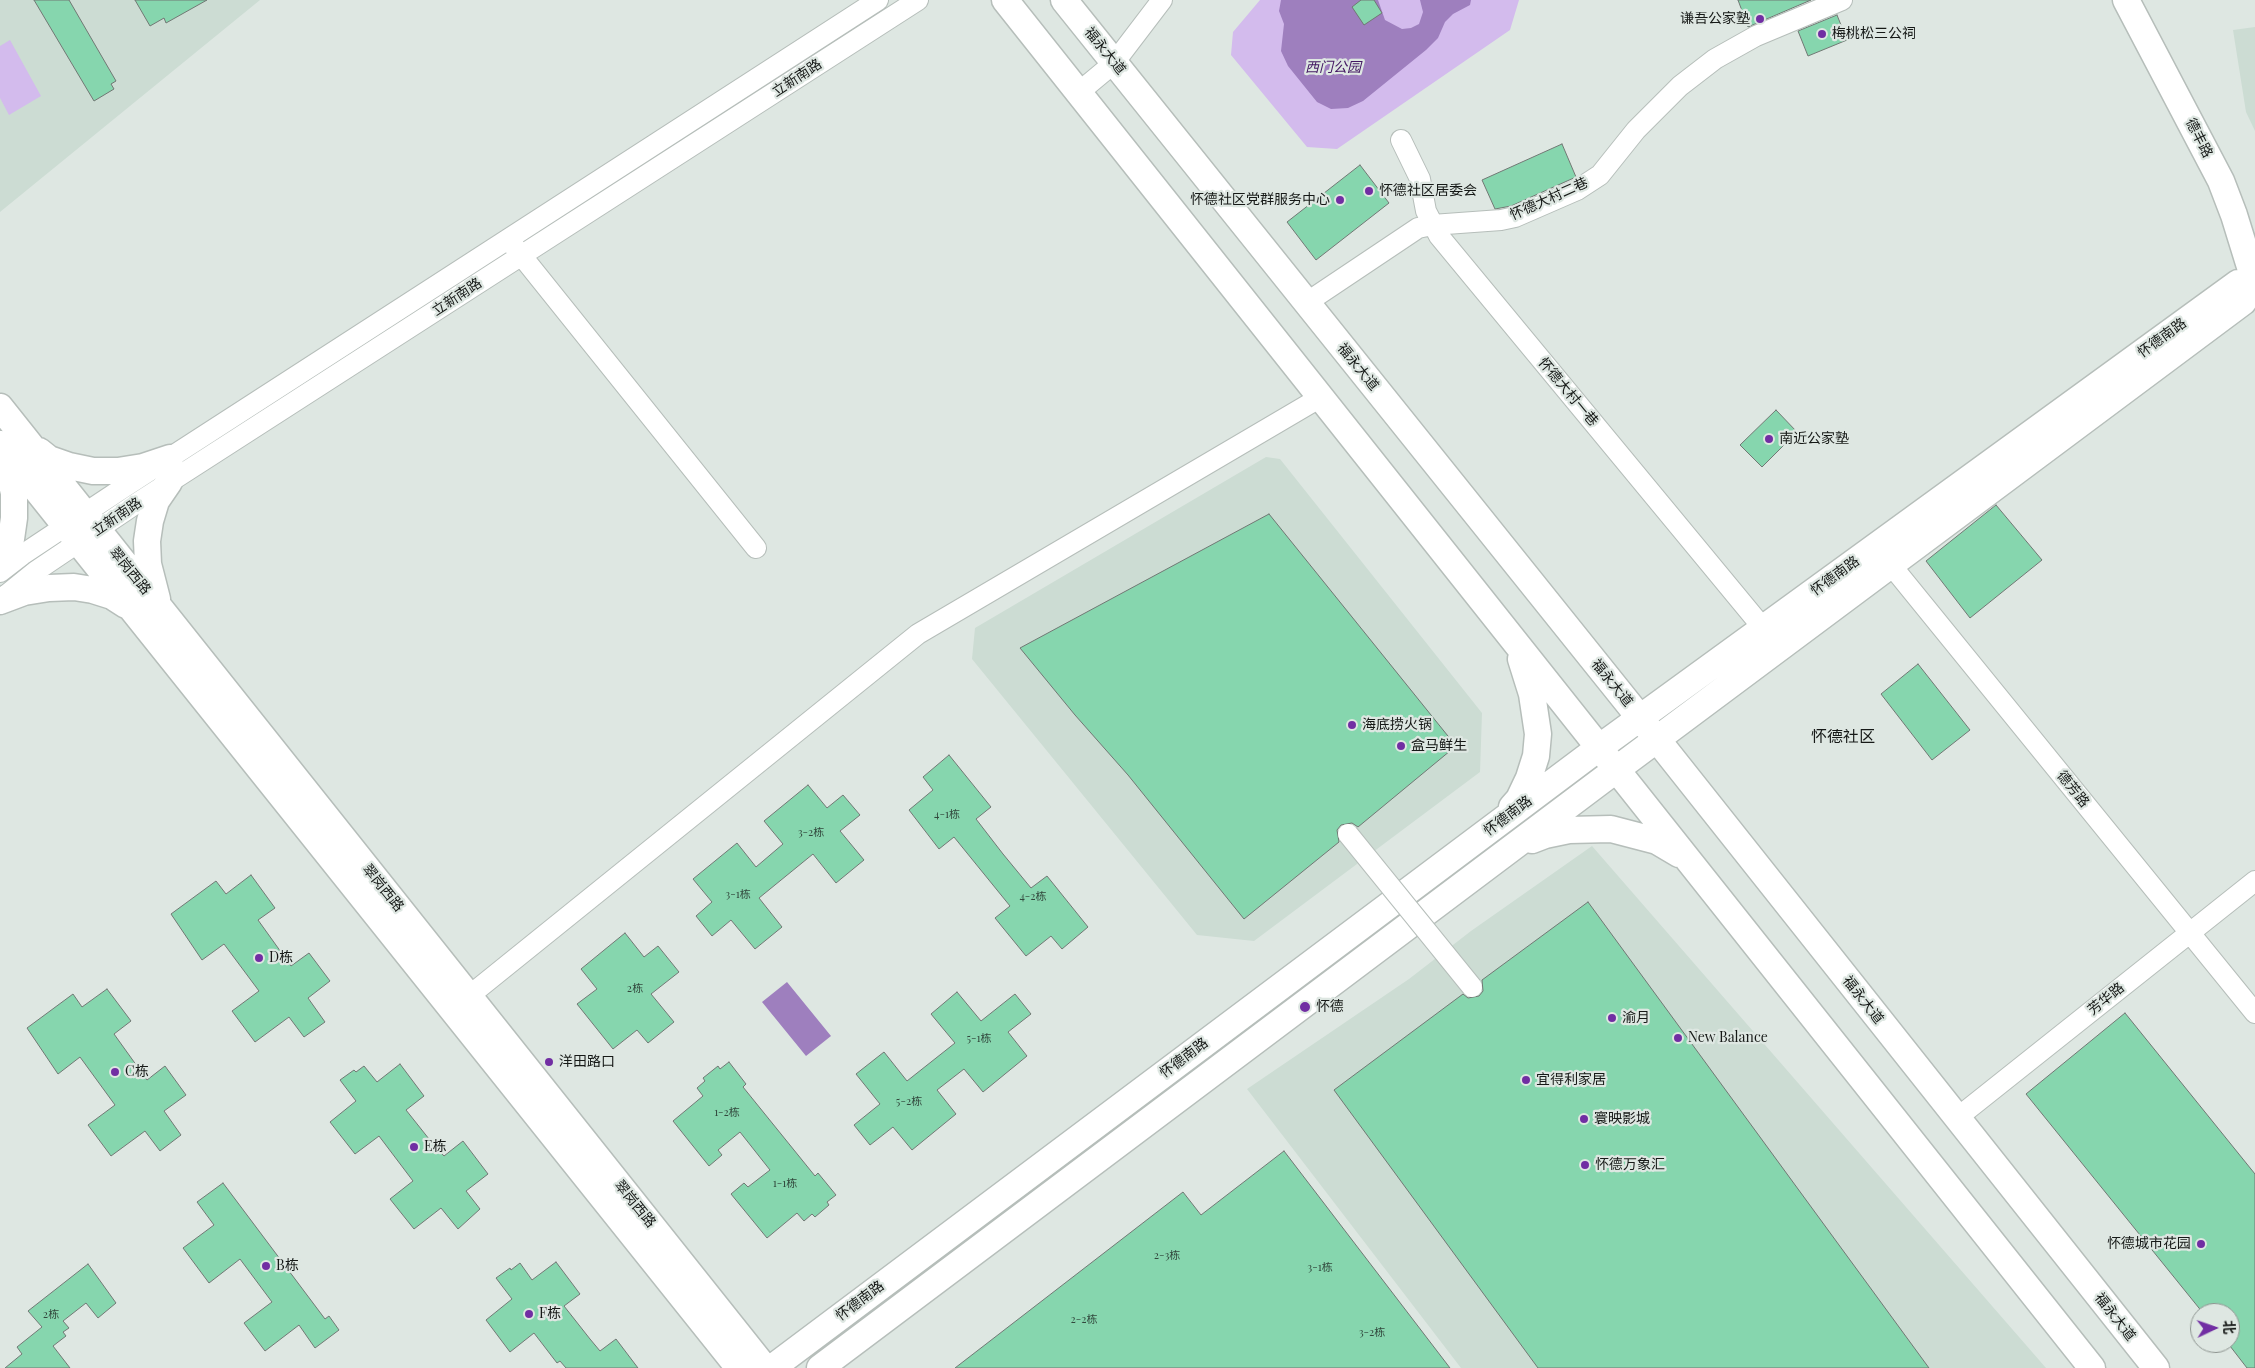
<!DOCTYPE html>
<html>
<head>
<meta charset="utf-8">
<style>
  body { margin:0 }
  #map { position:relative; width:2255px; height:1368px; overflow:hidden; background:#dee7e2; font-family:"Playfair Display","Noto Sans SC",serif }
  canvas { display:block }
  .north { position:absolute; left:2190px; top:1303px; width:50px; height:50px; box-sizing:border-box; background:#dee7e2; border:1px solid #8e9591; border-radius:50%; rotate:87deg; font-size:14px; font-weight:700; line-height:20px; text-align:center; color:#161917 }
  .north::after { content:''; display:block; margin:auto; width:18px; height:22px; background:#712ea3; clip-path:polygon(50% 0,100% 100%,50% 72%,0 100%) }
</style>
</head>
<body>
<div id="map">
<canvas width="2255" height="1368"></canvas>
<div class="north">北</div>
</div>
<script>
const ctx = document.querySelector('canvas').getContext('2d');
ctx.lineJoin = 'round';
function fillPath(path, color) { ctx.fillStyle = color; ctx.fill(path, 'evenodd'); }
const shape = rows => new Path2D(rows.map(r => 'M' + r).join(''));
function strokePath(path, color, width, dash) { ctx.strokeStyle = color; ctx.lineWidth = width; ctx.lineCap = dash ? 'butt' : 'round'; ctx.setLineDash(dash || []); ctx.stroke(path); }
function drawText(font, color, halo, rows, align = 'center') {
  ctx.font = font + ' "Playfair Display","Noto Sans SC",serif'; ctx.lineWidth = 4.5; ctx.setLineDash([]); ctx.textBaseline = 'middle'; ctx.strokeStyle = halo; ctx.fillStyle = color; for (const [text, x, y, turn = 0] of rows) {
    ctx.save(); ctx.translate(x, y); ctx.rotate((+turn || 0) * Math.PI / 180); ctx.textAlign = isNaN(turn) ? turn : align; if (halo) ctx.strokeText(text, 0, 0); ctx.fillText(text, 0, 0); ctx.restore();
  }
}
fillPath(shape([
  [0,0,260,0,0,212],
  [2255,27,2255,131,2246,112,2233,30],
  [1266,457,1280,459,1482,713,1480,772,1254,941,1197,935,972,659,975,628],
  [1592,846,2046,1368,1461,1368,1247,1089,1409,979,1471,931]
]), '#ccdcd3');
fillPath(shape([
  [1260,0,1519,0,1510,30,1337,149,1307,147,1231,55,1233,32],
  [10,40,41,96,9,115,0,98,0,46]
]), '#d3bbed');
fillPath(shape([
  [1281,0,1378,0,1385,20,1402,29,1411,28,1419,24,1423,12,1420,0,1471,0,1470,5,1453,14,1445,22,1438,38,1426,50,1363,101,1348,108,1331,109,1317,102,1288,66,1281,51,1284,24,1279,11],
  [787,982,831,1036,806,1056,762,1002]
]), '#9e7fbe');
const building = shape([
  [34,0,69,0,116,81,111,84,114,89,94,101,34,0],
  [135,0,207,0,166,23,164,18,150,26,135,0],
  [1361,0,1374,0,1382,13,1364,25,1352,7,1361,0],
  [1738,0,1811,0,1748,27,1738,0],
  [1837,15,1847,40,1808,56,1798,31,1837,15],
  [1562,144,1576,177,1511,206,1495,209,1482,180,1562,144],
  [1360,165,1389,203,1316,260,1287,222,1360,165],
  [1776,410,1797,432,1762,467,1740,445,1776,410],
  [1996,505,2042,560,1970,618,1926,561,1996,505],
  [1269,514,1456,746,1358,827,1352,823,1341,825,1337,830,1339,842,1244,919,1128,775,1075,715,1020,648,1269,514],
  [1918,664,1970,730,1932,760,1881,694,1918,664],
  [949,755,991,807,976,819,1003,854,1031,888,1047,876,1088,927,1062,949,1051,936,1026,956,995,918,1010,906,954,837,939,849,909,810,933,790,923,777,949,755],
  [808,785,827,808,843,795,860,815,840,831,864,860,836,883,813,854,759,898,782,927,755,949,731,920,712,936,696,916,712,902,693,879,737,843,756,867,783,844,764,821,808,785],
  [251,875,275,908,258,920,291,966,309,953,330,981,308,998,325,1022,304,1037,289,1017,255,1042,232,1011,259,991,224,944,202,960,171,914,216,881,226,894,251,875],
  [1588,902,1929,1368,1538,1368,1334,1090,1463,994,1468,998,1479,996,1483,991,1482,980,1588,902],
  [625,933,644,957,658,946,679,972,651,994,674,1022,648,1043,637,1030,613,1049,577,1004,597,989,581,969,625,933],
  [107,989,131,1021,114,1034,147,1080,165,1066,186,1095,164,1111,181,1135,160,1151,145,1131,111,1156,88,1125,115,1105,80,1057,58,1074,27,1028,73,994,82,1007,107,989],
  [957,992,981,1021,1015,994,1031,1014,1008,1032,1027,1056,983,1092,964,1069,937,1090,956,1114,912,1150,893,1127,870,1145,854,1125,880,1104,856,1074,884,1052,907,1081,955,1043,931,1014,957,992],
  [2125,1013,2255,1174,2255,1368,2247,1368,2230,1346,2230,1313,2203,1313,2026,1094,2125,1013],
  [729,1062,746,1084,743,1087,815,1176,818,1173,836,1195,827,1202,829,1205,815,1217,812,1214,804,1221,797,1213,767,1238,731,1194,744,1183,748,1187,770,1170,740,1132,718,1150,722,1155,709,1166,673,1121,703,1096,697,1088,705,1081,703,1078,718,1066,720,1069,729,1062],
  [400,1064,424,1096,406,1110,433,1144,444,1156,463,1141,488,1174,466,1191,480,1209,458,1229,441,1208,414,1229,390,1199,413,1181,379,1136,355,1154,330,1122,356,1101,340,1080,354,1070,356,1072,364,1066,377,1082,400,1064],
  [1284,1151,1450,1368,955,1368,1183,1192,1201,1215,1284,1151],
  [223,1183,325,1319,329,1316,339,1330,315,1348,299,1325,265,1351,244,1323,272,1302,240,1259,209,1283,183,1248,214,1225,197,1202,223,1183],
  [556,1262,580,1294,564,1306,590,1339,600,1351,616,1339,638,1368,566,1368,560,1361,557,1363,534,1333,510,1352,486,1320,512,1299,496,1278,510,1268,511,1270,520,1263,532,1280,556,1262],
  [88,1264,116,1303,98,1318,86,1303,63,1321,69,1328,63,1332,66,1336,53,1346,70,1368,5,1368,22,1354,17,1347,42,1327,28,1311,88,1264]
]);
fillPath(building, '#86d6ae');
strokePath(building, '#717874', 1);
const minor = shape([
  [1078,93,1114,63,1162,0],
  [1401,140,1420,179,1426,211,1439,236,1763,628],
  [513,245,756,548],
  [1306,303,1418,228,1432,225,1501,220,1515,217,1577,190,1600,175,1636,130,1680,86,1715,59,1756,36,1842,0],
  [1891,565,2255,1013],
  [0,572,22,555,123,488,878,0],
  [5,596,36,571,134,505,918,0],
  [469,996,918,634,1321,397],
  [1957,1118,2255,881]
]);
const major = shape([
  [1005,0,2092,1368],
  [1064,0,1640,718,2156,1368],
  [2126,0,2221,181,2234,215,2255,283],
  [0,407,765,1368],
  [0,444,739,1368],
  [39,451,49,459,69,466,93,471,118,471,143,467,170,458],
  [0,565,11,539,14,518,14,493,5,456],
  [157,599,148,564,147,541,150,521,156,501,169,482],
  [0,601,24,592,49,588,74,587,93,590,112,596,126,605],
  [1512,807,1519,799,1529,778,1536,756,1538,734,1532,694,1521,659],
  [1532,840,1545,835,1569,830,1611,829,1657,841,1679,854],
  [772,1368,1600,747,2238,283,2255,284],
  [820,1368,1617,769,2243,302,2255,284]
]);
strokePath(minor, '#b6beba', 22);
strokePath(major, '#b6beba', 29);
strokePath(minor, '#fff', 20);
strokePath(major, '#fff', 26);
const minorBridge = shape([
  [1348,834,1472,987]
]);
strokePath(minorBridge, '#b6beba', 22, []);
strokePath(minorBridge, '#fff', 20);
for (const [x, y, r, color] of [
  [1760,19,5,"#712ea3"],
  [1822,34,5,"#712ea3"],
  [1369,191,5,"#712ea3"],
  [1340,200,5,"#712ea3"],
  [1769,439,5,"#712ea3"],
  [1352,725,5,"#712ea3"],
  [1401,746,5,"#712ea3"],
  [259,958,5,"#712ea3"],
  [1305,1007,6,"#712ea3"],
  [1612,1018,5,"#712ea3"],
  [1678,1038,5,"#712ea3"],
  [549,1062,5,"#712ea3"],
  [115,1072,5,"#712ea3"],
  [1526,1080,5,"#712ea3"],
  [1584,1119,5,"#712ea3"],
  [414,1147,5,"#712ea3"],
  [1585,1165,5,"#712ea3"],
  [2201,1244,5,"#712ea3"],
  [266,1266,5,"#712ea3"],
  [529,1314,5,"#712ea3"]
]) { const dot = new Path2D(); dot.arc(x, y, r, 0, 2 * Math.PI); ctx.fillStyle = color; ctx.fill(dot); strokePath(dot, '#dee7e2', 2); }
drawText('11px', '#32483d', null, [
  ["4-1栋",947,815],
  ["3-2栋",811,833],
  ["3-1栋",738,895],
  ["4-2栋",1033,897],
  ["2栋",635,989],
  ["5-1栋",979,1039],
  ["5-2栋",909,1102],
  ["1-2栋",727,1113],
  ["1-1栋",785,1184],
  ["2-3栋",1167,1256],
  ["3-1栋",1320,1268],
  ["2栋",51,1315],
  ["2-2栋",1084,1320],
  ["3-2栋",1372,1333]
]);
drawText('14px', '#161917', '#dee7e2', [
  ["谦吾公家塾",1750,19,"right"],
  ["梅桃松三公祠",1832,34],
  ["怀德社区居委会",1379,191],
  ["怀德社区党群服务中心",1330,200,"right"],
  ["南近公家塾",1779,439],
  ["海底捞火锅",1362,725],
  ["盒马鲜生",1411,746],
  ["D栋",269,958],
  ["怀德",1316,1007],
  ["渝月",1622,1018],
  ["New Balance",1688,1038],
  ["洋田路口",559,1062],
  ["C栋",125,1072],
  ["宜得利家居",1536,1080],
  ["寰映影城",1594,1119],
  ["E栋",424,1147],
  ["怀德万象汇",1595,1165],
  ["怀德城市花园",2191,1244,"right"],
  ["B栋",276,1266],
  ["F栋",539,1314]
], 'left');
drawText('14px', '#161917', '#dee7e2', [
  ["福永大道",1105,51,51],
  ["立新南路",797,78,-33],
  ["德丰路",2199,138,63],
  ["怀德大村二巷",1549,199,-24],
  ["立新南路",457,297,-33],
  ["怀德南路",2162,338,-36],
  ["福永大道",1358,367,51],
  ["怀德大村一巷",1568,392,50],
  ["立新南路",117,517,-34],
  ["翠岗西路",130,571,51],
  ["怀德南路",1835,576,-36],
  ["福永大道",1612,683,51],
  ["德芳路",2073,789,51],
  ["怀德南路",1508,816,-37],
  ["翠岗西路",383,888,51],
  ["芳华路",2106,999,-39],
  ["福永大道",1863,1000,52],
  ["怀德南路",1184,1058,-37],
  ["翠岗西路",635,1204,51],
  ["怀德南路",860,1301,-37],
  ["福永大道",2115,1317,52]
]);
drawText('italic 14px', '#421662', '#dee7e2', [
  ["西门公园",1333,68]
]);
drawText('16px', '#161917', '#dee7e2', [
  ["怀德社区",1843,737]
]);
</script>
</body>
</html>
